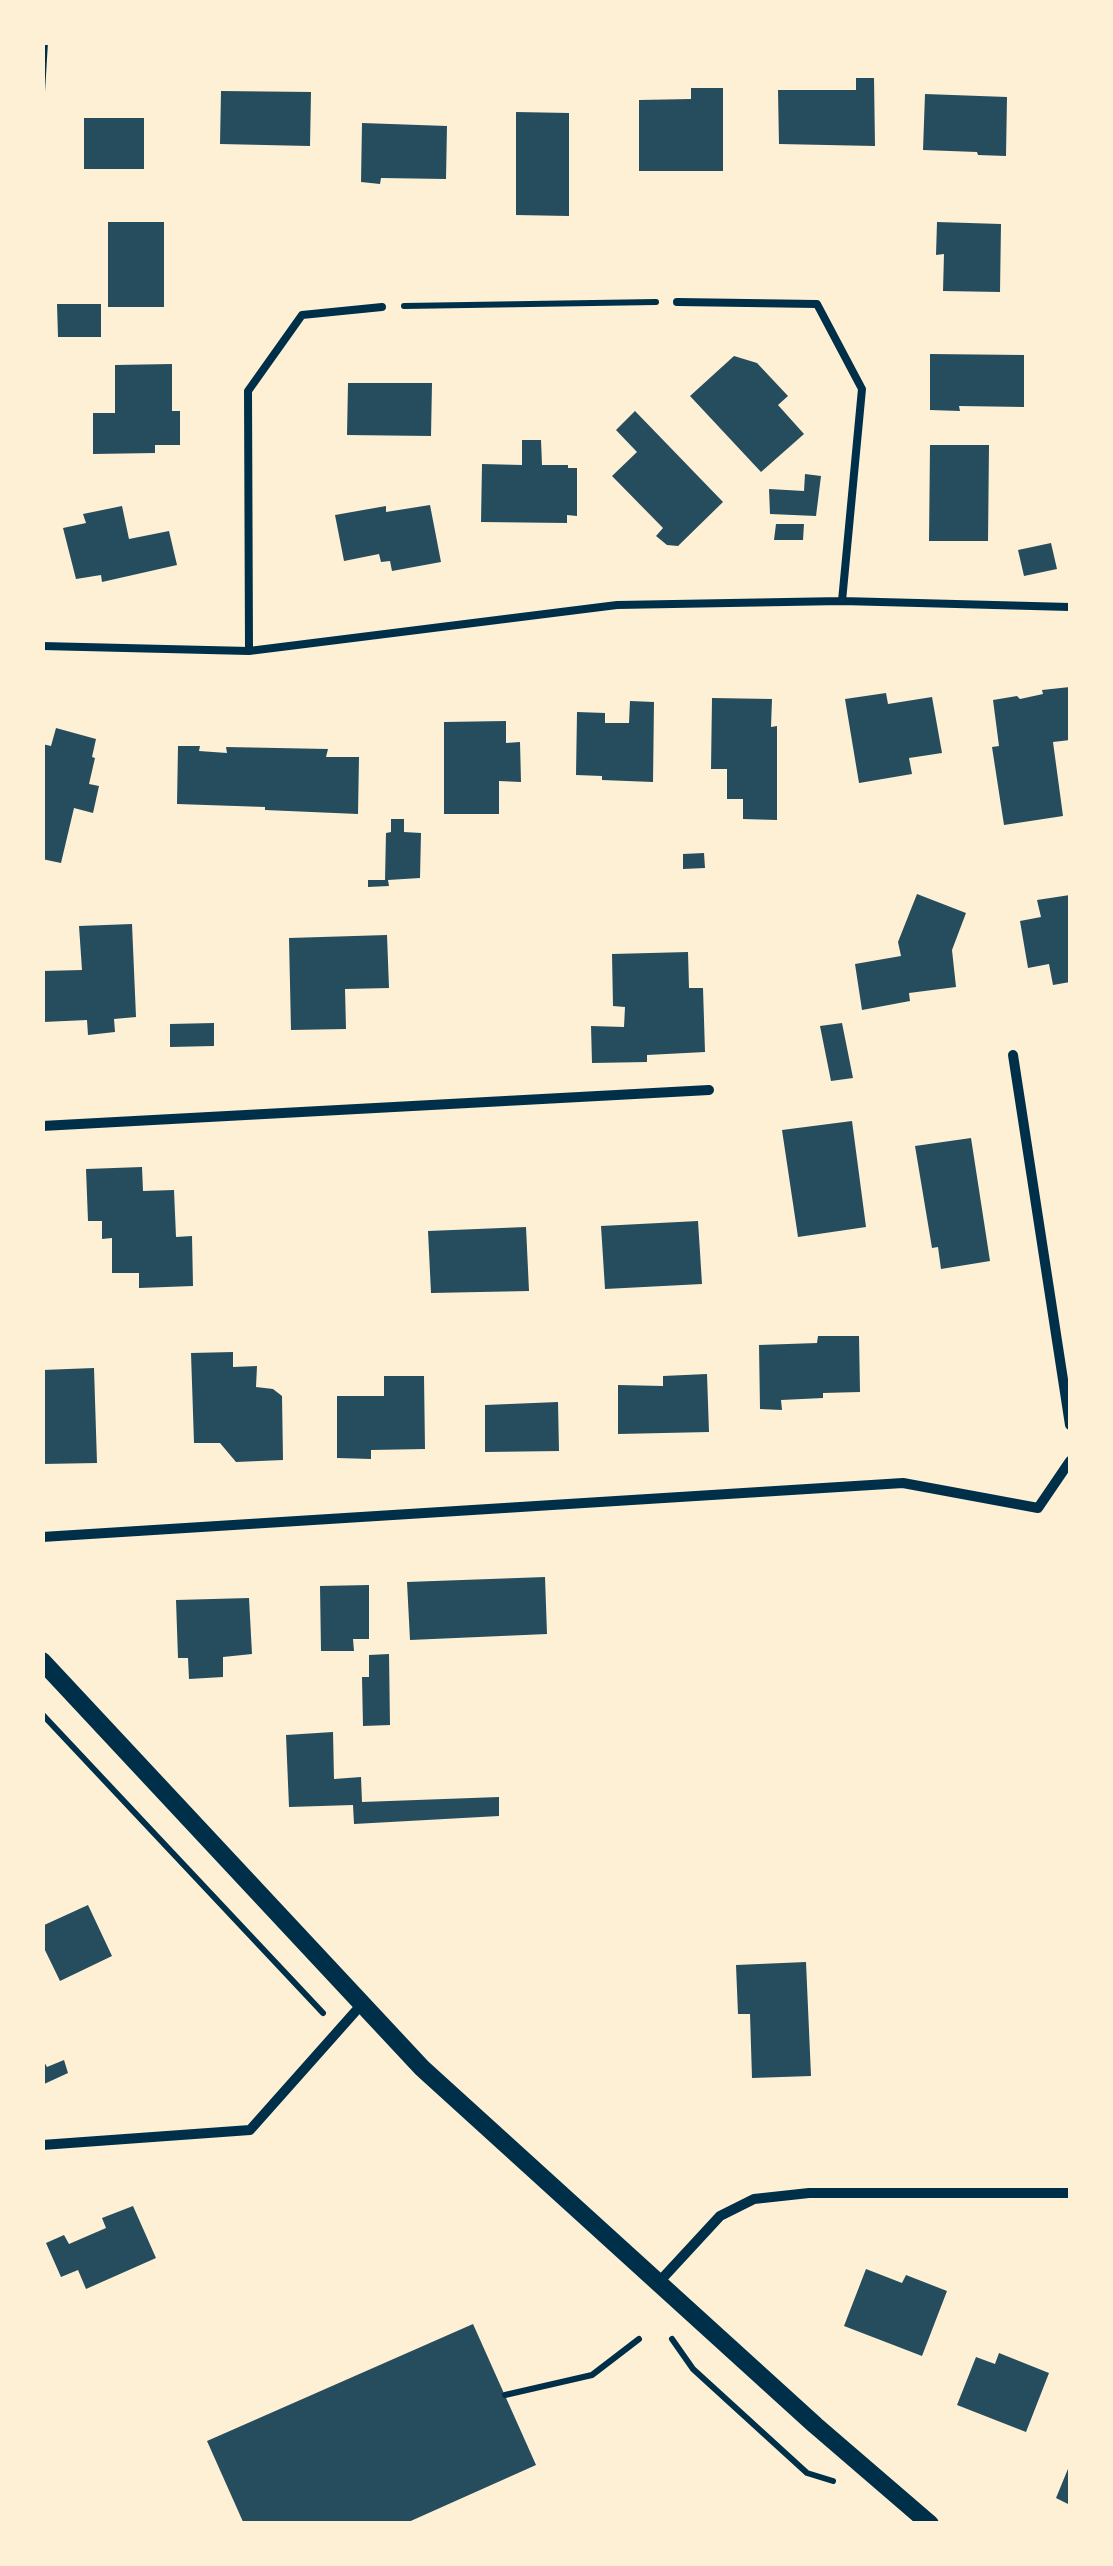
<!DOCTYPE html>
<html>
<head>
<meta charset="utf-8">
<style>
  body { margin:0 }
  #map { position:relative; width:1113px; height:2566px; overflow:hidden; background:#fdf0d5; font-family:Mulish,sans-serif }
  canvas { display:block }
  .frame { position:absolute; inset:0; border:45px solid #fdf0d5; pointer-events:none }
</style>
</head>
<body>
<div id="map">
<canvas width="1113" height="2566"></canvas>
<div class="frame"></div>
</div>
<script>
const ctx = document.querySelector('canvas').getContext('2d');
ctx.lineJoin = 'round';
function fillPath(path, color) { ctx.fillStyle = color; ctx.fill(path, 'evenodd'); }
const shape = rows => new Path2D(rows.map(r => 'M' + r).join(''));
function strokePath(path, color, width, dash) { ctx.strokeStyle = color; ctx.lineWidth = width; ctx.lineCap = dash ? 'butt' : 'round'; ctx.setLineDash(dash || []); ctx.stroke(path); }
fillPath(shape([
  [856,78,874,78,875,146,779,144,778,90,856,90],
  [691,88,723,88,723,171,639,171,639,100,691,99],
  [221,91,311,92,310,146,220,144],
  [925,94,1007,97,1006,156,978,155,977,152,923,150],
  [516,112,569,113,569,216,516,215],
  [84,118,144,118,144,169,84,169],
  [362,123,447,126,446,179,381,178,380,184,361,182],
  [108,222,164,222,164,307,108,307],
  [937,222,1001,224,1000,292,943,291,944,254,936,255],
  [57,304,101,304,101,337,58,337],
  [930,354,1024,355,1024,407,959,406,960,411,930,410],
  [734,356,757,363,788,396,778,405,804,434,761,472,690,396],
  [172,364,172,411,180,411,180,445,155,445,155,453,93,454,93,413,115,413,115,365],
  [348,383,432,383,431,436,347,435],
  [635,411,723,502,678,546,667,545,656,536,663,528,612,476,637,452,616,430],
  [522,440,541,440,542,465,568,465,568,468,577,468,577,516,567,515,567,523,481,522,482,464,522,465],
  [930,445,989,445,988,541,929,541],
  [805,474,821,476,816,516,770,514,769,489,804,491],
  [430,505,441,562,392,571,390,561,381,562,379,554,344,561,335,515,386,506,386,512],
  [122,506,129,539,169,531,177,565,102,582,101,575,76,579,63,528,86,523,83,514],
  [776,524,804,524,803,540,774,540],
  [1051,543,1057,569,1024,576,1018,550],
  [1070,687,1070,740,1053,742,1063,816,1004,825,992,747,999,746,993,700,1017,696,1020,699,1043,694,1042,690],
  [886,693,888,704,932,697,942,753,909,758,912,774,859,783,845,699],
  [712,698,772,699,771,727,777,726,777,820,743,819,743,799,727,799,727,769,711,769],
  [630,701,654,702,653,782,602,780,602,776,576,775,577,712,605,713,605,723,629,723],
  [506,721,506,743,520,742,521,782,499,781,499,814,444,814,444,722],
  [56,728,96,739,92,757,95,758,89,784,99,786,93,813,74,808,61,863,42,859,42,744,51,746],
  [178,746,200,746,199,751,227,753,226,747,328,749,326,757,359,757,358,814,265,810,265,807,177,804],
  [391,819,404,819,404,832,421,833,420,878,388,880,389,886,368,887,368,880,385,880,386,833,391,832],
  [704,853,705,868,683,869,683,854],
  [917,894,966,913,952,950,956,987,909,993,910,1001,862,1010,855,964,901,956,898,942],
  [1070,895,1070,982,1053,985,1049,964,1028,968,1020,921,1041,917,1037,900],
  [132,924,136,1017,114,1019,115,1032,88,1035,87,1020,43,1022,42,971,82,970,79,926],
  [387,935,389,988,345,989,346,1029,291,1030,289,938],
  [688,952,689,988,703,988,705,1052,647,1055,647,1062,592,1063,591,1026,624,1027,625,1007,613,1006,612,954],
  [214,1023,214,1046,170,1047,170,1024],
  [842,1023,853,1078,831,1081,820,1026],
  [852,1121,866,1227,798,1237,782,1130],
  [971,1138,990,1261,941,1269,938,1247,932,1248,915,1146],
  [142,1167,143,1191,174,1190,176,1237,192,1236,193,1286,139,1288,139,1273,112,1273,112,1238,102,1239,102,1221,88,1221,86,1169],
  [698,1221,702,1284,605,1289,601,1226],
  [526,1227,529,1291,431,1293,428,1231],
  [818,1336,859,1336,860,1392,823,1393,823,1398,781,1400,782,1410,760,1409,759,1345,817,1343],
  [233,1352,233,1367,257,1366,256,1387,273,1389,282,1396,283,1460,236,1462,220,1443,194,1443,191,1353],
  [94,1368,97,1463,42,1464,42,1370],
  [707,1374,709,1432,618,1434,618,1385,663,1386,663,1376],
  [384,1376,424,1376,425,1449,371,1450,371,1459,337,1458,337,1396,384,1396],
  [558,1402,559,1451,485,1452,485,1405],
  [545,1577,547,1634,410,1640,407,1582],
  [369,1585,369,1639,353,1639,354,1651,321,1651,320,1586],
  [249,1598,252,1654,223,1657,223,1677,189,1679,188,1658,178,1658,176,1600],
  [389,1654,390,1725,363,1726,362,1677,369,1677,369,1655],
  [333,1732,334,1779,361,1777,362,1802,499,1797,499,1816,354,1824,353,1805,289,1807,286,1735],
  [88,1905,112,1956,60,1981,42,1944,42,1926],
  [806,1962,811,2076,752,2078,750,2014,738,2014,736,1965],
  [42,2058,47,2067,64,2060,68,2073,42,2085],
  [133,2206,156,2258,86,2289,78,2270,61,2277,46,2243,64,2235,69,2244,106,2228,102,2218],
  [866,2269,902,2283,906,2275,947,2291,922,2356,844,2326],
  [473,2324,536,2465,404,2524,244,2524,207,2441],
  [999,2353,1049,2373,1026,2432,957,2405,976,2357,995,2364],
  [1070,2464,1070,2505,1056,2498]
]), '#264d5e');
strokePath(shape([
  [42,92,45,42],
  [404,306,656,302],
  [42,1714,323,2013],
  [672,2339,693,2369,807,2473,833,2481],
  [505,2395,592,2375,639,2339]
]), '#003049', 6);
strokePath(shape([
  [677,302,817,304,862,389,842,601],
  [42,646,249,651,617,605,842,601,1070,607],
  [249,651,248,391,302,315,382,307]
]), '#003049', 8);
strokePath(shape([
  [1013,1055,1070,1425],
  [42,1126,709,1090],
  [42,1537,903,1483,1038,1508,1070,1461],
  [42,2145,250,2130,362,2004],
  [659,2282,720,2216,754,2199,809,2193,1070,2193]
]), '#003049', 10);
strokePath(shape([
  [42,1661,422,2068,815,2425,930,2524]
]), '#003049', 18);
</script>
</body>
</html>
